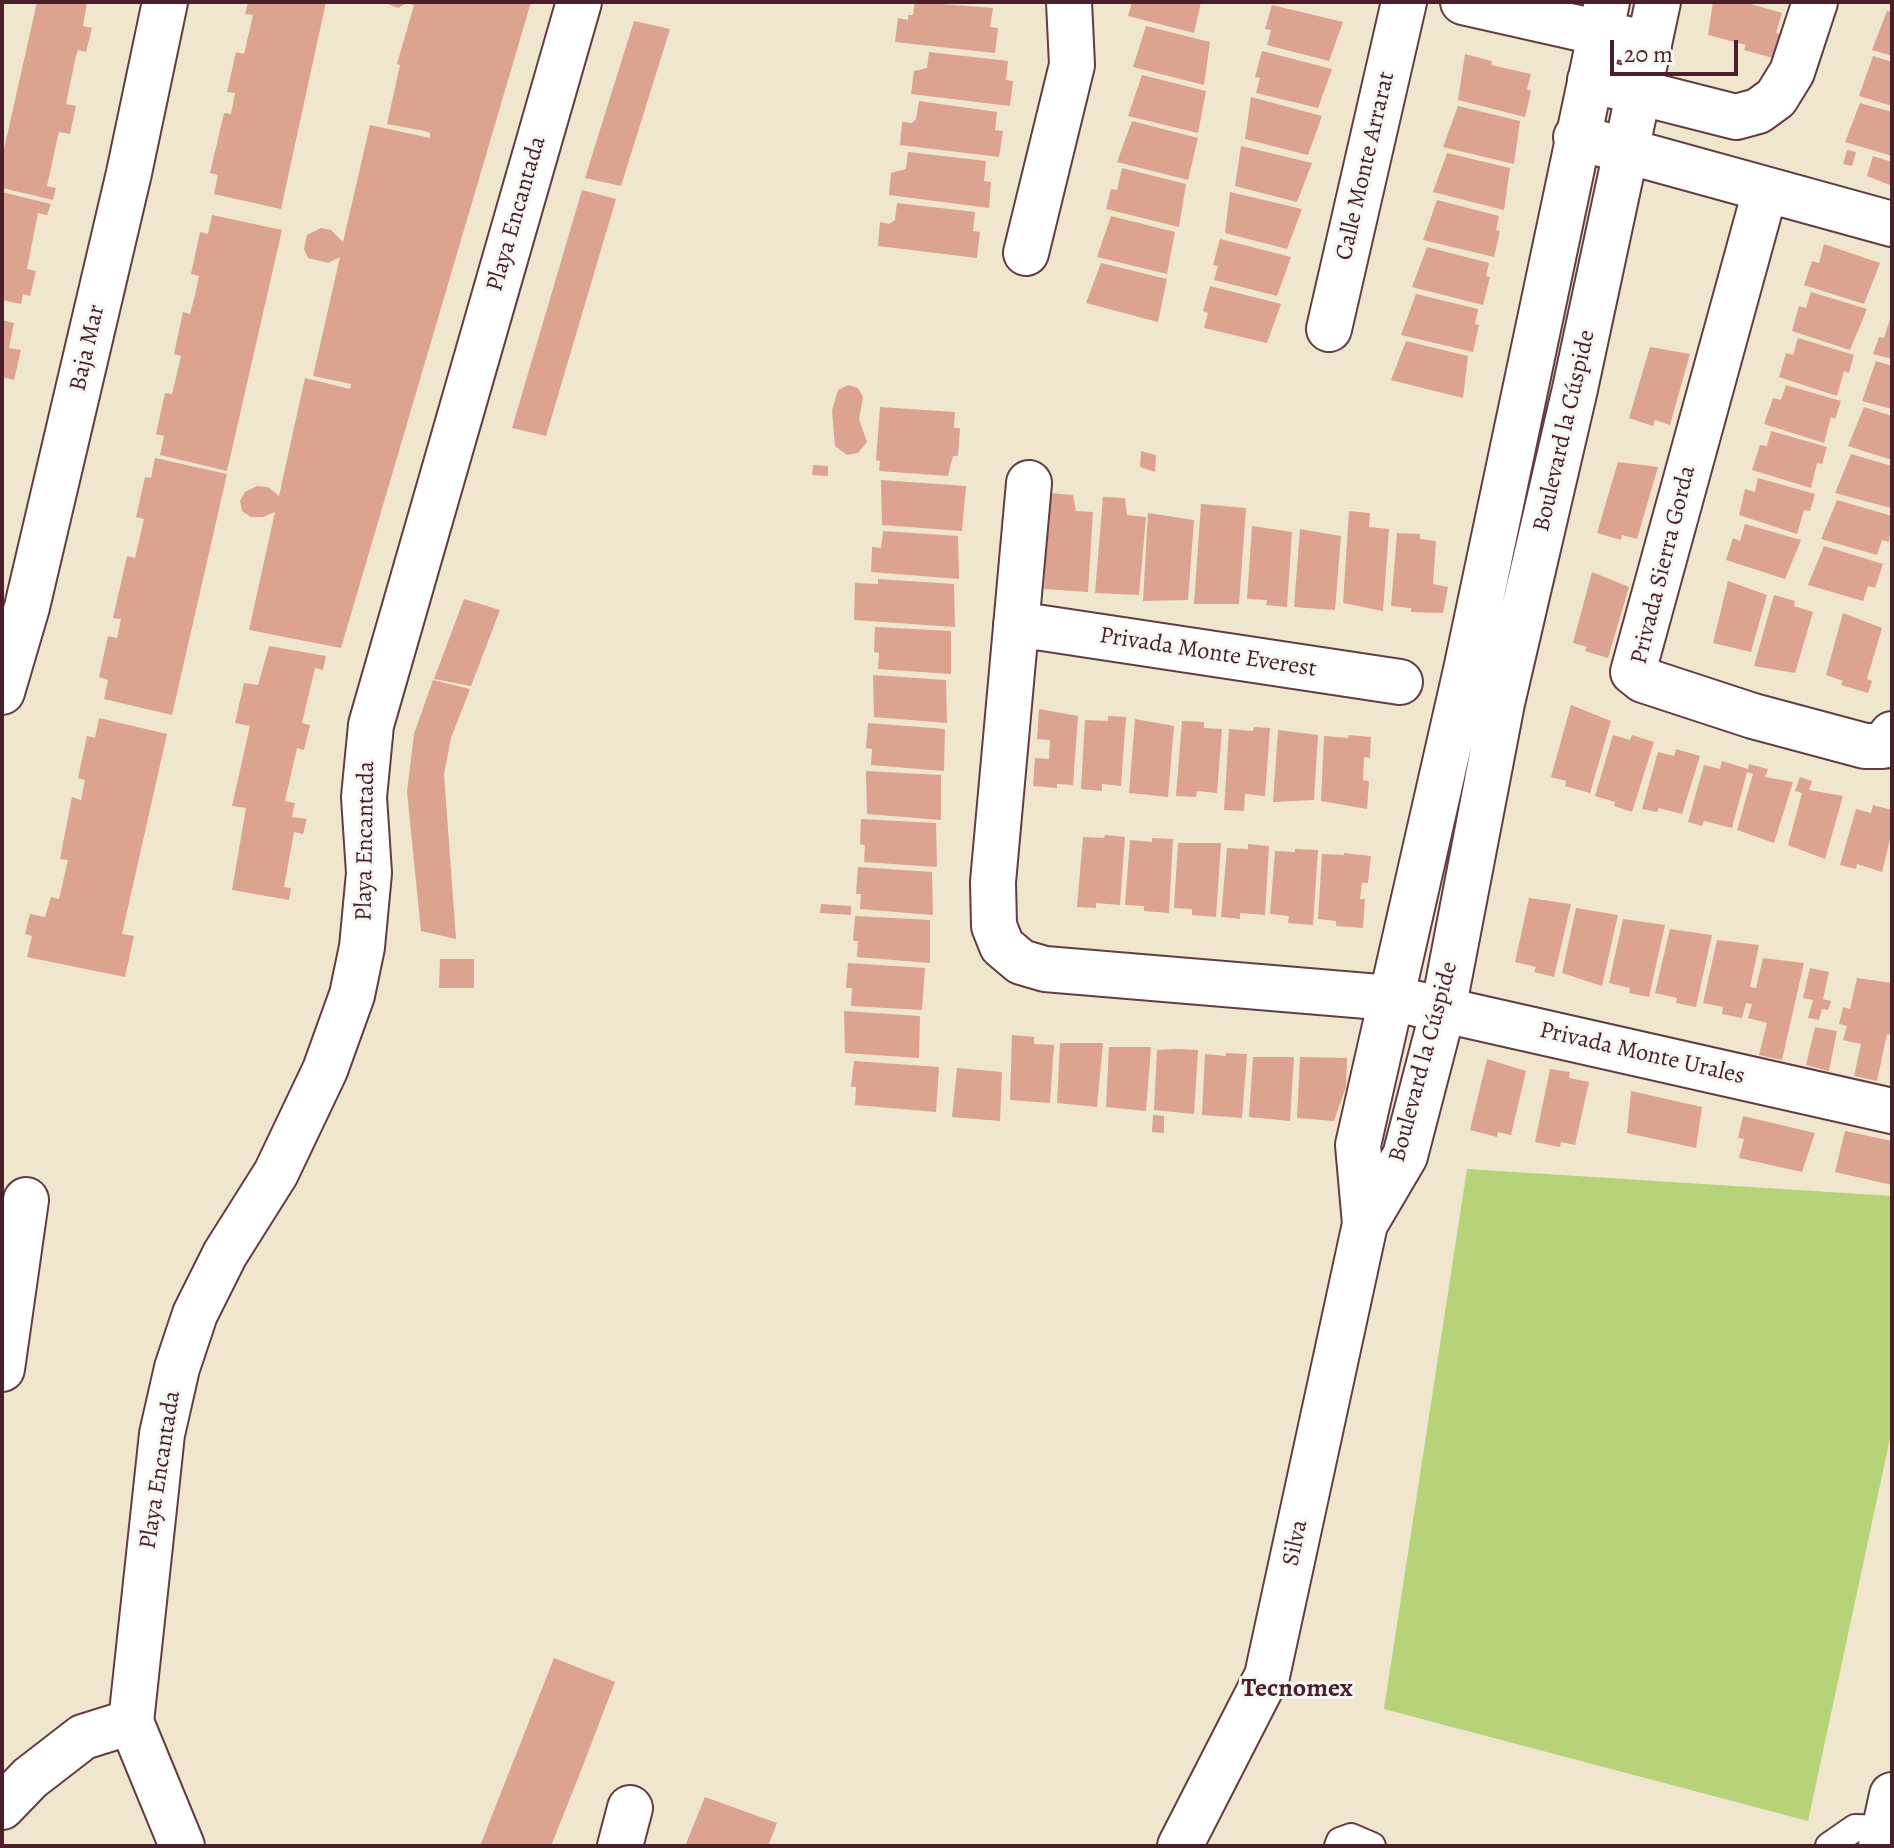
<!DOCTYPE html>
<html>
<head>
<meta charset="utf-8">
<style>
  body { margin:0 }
  #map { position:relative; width:1894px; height:1848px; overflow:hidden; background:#f0e6ce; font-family:Alegreya,serif }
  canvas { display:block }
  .frame { position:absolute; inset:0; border:4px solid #4a1f2b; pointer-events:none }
  .scale { position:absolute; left:1610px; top:40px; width:128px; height:36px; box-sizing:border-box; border:4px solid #4a1f2b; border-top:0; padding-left:10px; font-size:24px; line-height:28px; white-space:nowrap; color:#4a1f2b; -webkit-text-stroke:6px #f6f6f2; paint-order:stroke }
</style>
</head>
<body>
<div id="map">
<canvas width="1894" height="1848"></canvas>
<div class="frame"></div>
<div class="scale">20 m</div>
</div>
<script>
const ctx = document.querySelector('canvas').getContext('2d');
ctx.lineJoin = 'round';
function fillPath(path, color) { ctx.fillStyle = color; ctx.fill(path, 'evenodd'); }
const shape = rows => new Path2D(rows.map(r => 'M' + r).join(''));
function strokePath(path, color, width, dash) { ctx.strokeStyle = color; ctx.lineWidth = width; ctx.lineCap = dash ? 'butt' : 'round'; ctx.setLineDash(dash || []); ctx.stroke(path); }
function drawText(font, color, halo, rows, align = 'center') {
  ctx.font = font + ' Alegreya,serif'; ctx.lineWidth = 6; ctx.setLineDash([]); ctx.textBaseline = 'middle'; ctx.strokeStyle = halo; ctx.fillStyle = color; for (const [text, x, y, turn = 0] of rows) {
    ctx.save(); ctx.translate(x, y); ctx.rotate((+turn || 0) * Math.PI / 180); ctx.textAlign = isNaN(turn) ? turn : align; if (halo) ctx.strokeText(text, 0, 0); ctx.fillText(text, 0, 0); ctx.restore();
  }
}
fillPath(shape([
  [1467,1169,1892,1196,1892,1429,1808,1821,1384,1709]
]), '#b7d379');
fillPath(shape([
  [37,2,87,2,83,26,92,28,86,52,78,50,75,60,66,104,76,106,70,134,59,132,57,140,47,186,56,188,53,200,2,188,2,158],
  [248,2,326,2,281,209,214,194,218,175,210,173,224,113,231,114,235,93,227,92,236,52,244,54,253,15,245,14],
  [383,2,531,2,341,648,249,630,275,512,263,517,251,517,242,511,240,501,245,492,257,486,268,487,279,496,305,378,350,389,351,384,313,376,340,257,328,263,308,258,304,249,307,235,321,228,331,230,343,242,370,125,430,138,430,133,425,131,387,124,400,65,397,64,414,5,407,3,398,8],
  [915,2,993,8,990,27,998,28,995,53,895,42,898,18,908,20,908,15,913,15],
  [1132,2,1201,2,1194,33,1128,16],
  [1713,2,1744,2,1782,13,1776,33,1781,34,1773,58,1744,50,1746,45,1708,35],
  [1272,5,1343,22,1329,61,1267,45,1271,30,1265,29],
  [1887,11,1892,12,1892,56,1872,50],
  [634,21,670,29,621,186,585,178],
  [1146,26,1210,42,1204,85,1133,67],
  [1262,51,1332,69,1318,108,1256,93,1260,78,1255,77],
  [929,52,1008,61,1006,80,1013,81,1010,106,911,94,914,71,927,68],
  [1465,54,1492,61,1491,65,1531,74,1527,89,1531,91,1525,117,1458,100],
  [1873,56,1892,62,1892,106,1859,96],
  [1142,75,1206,91,1198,133,1128,116],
  [1251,97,1322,116,1308,155,1245,139],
  [919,101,997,112,995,130,1003,131,999,157,900,145,902,122,912,123,916,119],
  [1860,103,1892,112,1892,156,1845,142],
  [1458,106,1520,121,1514,164,1443,147],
  [1132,121,1198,138,1188,180,1117,162],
  [1241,146,1312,163,1297,202,1235,186],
  [1847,150,1856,152,1852,166,1843,164],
  [908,152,986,161,984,181,991,182,989,208,889,195,891,173,906,169],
  [1447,153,1510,168,1504,210,1433,192],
  [1873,156,1892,162,1890,185,1867,176],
  [1122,168,1186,184,1179,227,1106,209,1111,189,1117,190],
  [582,190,616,199,546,436,512,428],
  [2,192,51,204,47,215,38,213,27,269,36,271,30,296,23,294,21,304,2,300],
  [1230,192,1302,209,1287,249,1225,233],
  [1437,200,1499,216,1496,230,1500,231,1494,257,1423,240],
  [897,203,975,212,973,231,980,232,977,258,878,246,880,222,889,224,895,220],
  [212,215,282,230,227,471,160,455,164,436,156,434,165,393,172,394,181,356,174,354,183,312,190,314,195,295,199,276,191,274,200,232,208,234],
  [1111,216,1175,232,1167,274,1097,257],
  [1220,239,1291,257,1277,296,1214,280,1218,266,1213,265],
  [1824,244,1880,263,1864,304,1804,285,1812,261,1819,263],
  [1427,247,1489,263,1486,276,1490,277,1483,305,1412,287],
  [1101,263,1167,279,1158,322,1086,303],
  [1210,286,1281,304,1267,343,1204,328,1208,313,1203,311],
  [1811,292,1867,309,1850,350,1792,331,1799,306,1806,308],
  [1416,294,1478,309,1475,324,1479,325,1473,352,1401,335],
  [1892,313,1892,359,1873,354,1879,337,1884,338],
  [2,320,14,323,9,348,21,350,14,380,2,377],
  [1798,338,1854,355,1849,373,1844,371,1837,396,1779,377,1786,353,1793,355],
  [1406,341,1468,356,1463,398,1391,380],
  [1650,347,1690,354,1670,425,1655,420,1653,426,1629,418],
  [1876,361,1892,366,1892,409,1862,401],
  [848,385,858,388,863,397,859,419,867,442,858,453,847,455,835,446,832,410,838,390],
  [1786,385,1841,401,1835,419,1831,417,1824,443,1764,424,1773,398,1781,400],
  [880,407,955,412,954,428,960,428,958,456,953,456,948,476,879,471,880,461,876,460],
  [1864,407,1892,416,1892,460,1848,446],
  [1771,431,1827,447,1822,464,1817,463,1811,488,1752,470,1760,445,1767,446],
  [1141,451,1156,455,1155,472,1140,467],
  [1851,454,1892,466,1891,508,1835,493],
  [155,458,227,474,172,715,104,699,108,680,99,677,108,636,117,638,121,619,113,618,127,556,135,558,144,519,136,517,145,477,151,478],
  [1618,462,1658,467,1637,539,1622,535,1621,540,1597,533],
  [813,465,828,466,828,476,812,475],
  [1758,478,1815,494,1810,511,1804,510,1797,534,1739,515,1745,489,1755,492],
  [881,480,966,486,962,531,882,525],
  [1050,493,1073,495,1076,511,1093,512,1088,592,1044,589],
  [1103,497,1125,498,1127,515,1146,517,1139,595,1095,593],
  [1837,500,1892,516,1889,542,1882,540,1877,555,1821,539],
  [1201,504,1246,508,1239,604,1194,604],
  [1349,511,1370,513,1369,527,1389,529,1383,611,1343,603],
  [1148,513,1194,520,1188,600,1143,601],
  [1745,524,1801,540,1785,579,1726,560,1733,538,1740,541],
  [1252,526,1292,532,1287,607,1266,605,1267,600,1247,599],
  [1300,529,1341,536,1335,610,1294,607],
  [883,531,958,536,959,579,871,572,872,547,881,548],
  [1397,533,1420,534,1420,539,1436,541,1433,584,1448,587,1443,613,1411,612,1411,608,1391,606],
  [1824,546,1883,564,1875,588,1868,586,1863,601,1808,585],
  [1592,572,1629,587,1608,658,1585,651,1587,647,1573,643],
  [878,579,954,584,955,627,854,620,855,583,878,584],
  [1728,581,1767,595,1751,652,1713,643],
  [1774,595,1795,601,1794,606,1813,612,1795,673,1754,666],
  [464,599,500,610,471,686,434,679],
  [1843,613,1882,628,1867,679,1872,681,1868,693,1841,685,1843,681,1826,675],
  [875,627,951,631,951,674,878,669,879,653,874,652],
  [269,646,326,656,323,670,315,668,302,723,310,725,304,750,297,748,285,801,295,803,292,817,307,819,303,834,294,832,284,887,291,888,289,900,232,890,246,808,232,806,250,726,235,723,244,683,258,685],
  [873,675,946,680,947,723,874,717],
  [433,680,470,689,451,738,444,774,456,939,421,931,407,792,414,734],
  [1571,705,1611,721,1590,793,1565,786,1566,781,1551,777],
  [1039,709,1078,716,1073,785,1057,784,1057,788,1033,786,1035,758,1049,759,1050,740,1037,739],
  [1108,716,1126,717,1121,786,1102,784,1102,791,1081,789,1085,720,1108,721],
  [99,718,167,734,122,934,134,936,125,977,27,957,32,936,25,934,30,914,45,917,51,897,59,899,68,860,60,859,72,797,81,800,85,780,78,778,87,736,95,738],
  [1135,719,1174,726,1168,797,1129,793],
  [1182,721,1204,722,1204,728,1222,729,1217,793,1197,791,1196,797,1176,796],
  [868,723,945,729,944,771,871,765,872,749,866,748],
  [1254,727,1270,728,1265,796,1245,794,1244,811,1224,810,1229,729,1253,731],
  [1278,730,1318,735,1314,800,1273,802],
  [1349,735,1371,737,1370,758,1364,757,1363,780,1369,781,1367,809,1321,801,1324,736,1348,738],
  [1613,735,1630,740,1632,735,1654,742,1632,812,1614,806,1615,802,1595,796],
  [1676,749,1700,756,1682,814,1659,808,1657,812,1642,809,1658,752,1674,756],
  [1722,761,1748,769,1749,764,1768,769,1765,777,1793,782,1774,843,1737,830,1753,774,1747,772,1732,828,1704,821,1702,826,1688,822,1704,765,1720,769],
  [866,771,941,775,941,820,867,814],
  [1800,777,1812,781,1809,790,1843,796,1825,859,1788,845,1802,793,1795,791],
  [1873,805,1892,810,1892,831,1882,872,1857,864,1856,869,1840,865,1856,809,1871,813],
  [861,819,936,823,937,867,864,862,865,845,860,844],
  [1105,835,1125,837,1120,905,1096,903,1096,908,1077,907,1083,837,1104,838],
  [1152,838,1173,839,1169,913,1144,911,1144,906,1125,905,1130,840,1152,842],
  [1178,843,1221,843,1216,917,1192,915,1192,909,1174,908],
  [1248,844,1269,846,1265,915,1240,913,1240,919,1221,917,1227,848,1248,849],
  [1295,849,1318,850,1313,925,1288,923,1289,916,1270,914,1275,851,1295,852],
  [1344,853,1371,856,1368,883,1362,883,1360,899,1365,899,1363,928,1336,926,1336,921,1318,919,1322,854,1344,855],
  [858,867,932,872,933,915,860,909,861,894,856,894],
  [1529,898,1571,904,1554,977,1534,972,1536,967,1515,962],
  [821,904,851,906,851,915,820,913],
  [1576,908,1618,915,1602,986,1562,973],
  [855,916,930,920,930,963,857,957,858,941,853,941],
  [1623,919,1665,925,1649,997,1629,993,1630,988,1609,983],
  [1670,929,1712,935,1696,1007,1676,1003,1677,998,1655,993],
  [1717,940,1759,945,1750,987,1756,988,1763,958,1804,963,1782,1060,1759,1055,1767,1023,1748,1018,1752,1004,1746,1003,1742,1018,1722,1014,1723,1007,1703,1003],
  [440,959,474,959,474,988,439,988],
  [848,963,925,968,922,1010,851,1006,852,988,846,988],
  [1810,968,1829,972,1823,999,1831,1001,1828,1010,1822,1009,1819,1020,1808,1018,1813,1000,1803,998],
  [1857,978,1892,983,1892,1035,1887,1034,1877,1081,1854,1076,1861,1044,1843,1040,1847,1026,1839,1024,1843,1007,1850,1009],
  [844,1011,920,1016,919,1058,845,1053],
  [1815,1027,1837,1031,1829,1071,1806,1065],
  [1012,1035,1034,1037,1034,1044,1054,1045,1050,1103,1010,1100],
  [1060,1043,1103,1043,1097,1107,1057,1103],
  [1109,1047,1151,1047,1146,1111,1106,1107],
  [1178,1049,1198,1050,1194,1114,1154,1110,1157,1050],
  [1226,1053,1247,1054,1242,1118,1202,1115,1205,1054,1226,1056],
  [1253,1057,1294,1057,1290,1121,1249,1117],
  [1300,1057,1347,1058,1346,1087,1334,1121,1297,1118],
  [1487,1059,1526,1071,1511,1135,1498,1132,1497,1137,1470,1130],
  [854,1061,939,1067,936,1112,855,1105,856,1087,851,1087],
  [957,1068,1002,1072,1000,1121,952,1117],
  [1550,1069,1570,1072,1569,1078,1589,1082,1575,1145,1561,1142,1560,1147,1535,1142],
  [1631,1091,1702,1107,1696,1148,1627,1133],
  [1153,1115,1164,1116,1164,1133,1152,1132],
  [1743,1116,1815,1133,1802,1172,1739,1158,1744,1139,1738,1138],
  [1845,1131,1892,1141,1892,1185,1835,1172],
  [554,1658,615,1682,582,1768,551,1846,480,1846],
  [705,1797,777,1823,768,1846,685,1846]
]), '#dca391');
const lane = shape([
  [1338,1846,1340,1841,1351,1837,1372,1846],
  [1829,1846,1855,1828,1884,1829]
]);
const street = shape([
  [1463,2,1649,44],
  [1590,80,1736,117,1758,111,1776,98,1792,72,1815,2],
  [1576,137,1892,224],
  [1765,191,1633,672,1643,680,1753,716,1865,746,1883,746,1892,734],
  [1026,253,1072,65,1069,2],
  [1329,329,1404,2],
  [1029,483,993,882,994,926,1002,946,1021,962,1045,969,1391,998,1892,1111],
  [1016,624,1400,682],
  [2,1369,26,1200],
  [131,1722,182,1846],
  [620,1846,630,1808]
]);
const secondary = shape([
  [2,692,27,607,129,173,165,2],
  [1365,1224,1405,1156,1443,1010,1502,703,1575,389,1658,2],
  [2,1807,30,1778,83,1737,131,1722,162,1434,177,1368,195,1314,225,1254,276,1173,325,1070,352,995,362,947,369,873,364,797,371,725,579,2],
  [1180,1846,1267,1676,1365,1224,1358,1145,1466,670,1607,2],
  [1881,1846,1892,1795]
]);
strokePath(lane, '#633d43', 30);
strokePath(street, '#633d43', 48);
strokePath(secondary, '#633d43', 48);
strokePath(lane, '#fff', 26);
strokePath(street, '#fff', 44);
strokePath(secondary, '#fff', 44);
drawText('24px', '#4a1f2b', '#f6f6f2', [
  ["Calle Monte Arrarat",1366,166,-77],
  ["Playa Encantada",517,214,-74],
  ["Baja Mar",88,348,-77],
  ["Boulevard la Cúspide",1565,431,-77],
  ["Privada Sierra Gorda",1664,565,-76],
  ["Privada Monte Everest",1208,653,9],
  ["Playa Encantada",366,841,-89],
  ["Privada Monte Urales",1642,1054,13],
  ["Boulevard la Cúspide",1424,1062,-75],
  ["Playa Encantada",161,1470,-81],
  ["Silva",1296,1543,-78]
]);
drawText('bold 26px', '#4a1f2b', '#f6f6f2', [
  ["Tecnomex",1297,1690]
]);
</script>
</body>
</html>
